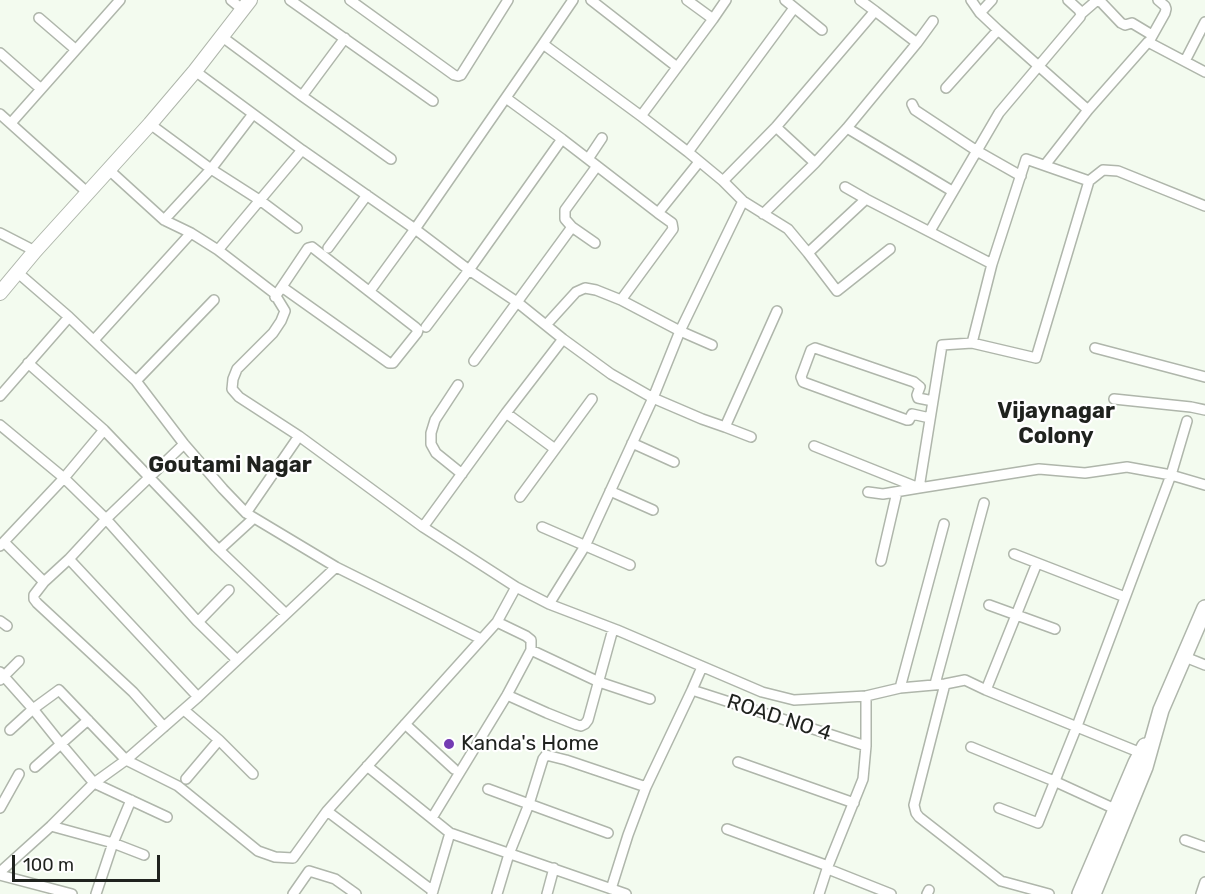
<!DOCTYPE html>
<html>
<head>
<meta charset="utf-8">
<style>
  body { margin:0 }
  #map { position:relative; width:1205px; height:894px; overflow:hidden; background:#f3fbef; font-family:Rubik,sans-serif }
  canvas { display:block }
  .scale { position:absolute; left:12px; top:855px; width:148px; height:27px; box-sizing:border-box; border:3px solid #1f221e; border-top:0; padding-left:8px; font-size:18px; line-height:21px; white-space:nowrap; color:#1f221e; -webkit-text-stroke:4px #fff; paint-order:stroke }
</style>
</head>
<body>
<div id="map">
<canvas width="1205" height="894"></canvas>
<div class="scale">100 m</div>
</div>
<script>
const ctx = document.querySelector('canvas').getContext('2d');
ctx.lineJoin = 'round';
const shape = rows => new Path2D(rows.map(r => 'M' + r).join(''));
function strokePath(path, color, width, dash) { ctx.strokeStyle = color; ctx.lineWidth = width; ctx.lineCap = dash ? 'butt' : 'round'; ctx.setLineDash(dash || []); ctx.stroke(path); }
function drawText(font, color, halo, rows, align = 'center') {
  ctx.font = font + ' Rubik,sans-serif'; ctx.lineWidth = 4.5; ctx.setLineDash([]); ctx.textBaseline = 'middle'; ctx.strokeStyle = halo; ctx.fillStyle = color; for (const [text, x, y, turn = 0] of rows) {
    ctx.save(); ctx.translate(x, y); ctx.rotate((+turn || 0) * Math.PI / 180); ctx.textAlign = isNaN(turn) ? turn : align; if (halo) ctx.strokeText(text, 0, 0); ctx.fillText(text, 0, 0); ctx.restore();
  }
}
const minor = shape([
  [231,0,242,9],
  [290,0,433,101],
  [350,0,454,75,458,76,461,75,508,0],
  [591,0,677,67],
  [785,0,822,30],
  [971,0,980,13,998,30,1088,110],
  [980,13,992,0],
  [1081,14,1096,1,1101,2,1121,23,1125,25,1132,23,1152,35],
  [39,18,75,49],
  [713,19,726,0],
  [221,36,302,96,391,159],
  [1151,38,1165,13,1166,9,1165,6,1158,0],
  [917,43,933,21],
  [543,44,573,0],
  [0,53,41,89],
  [1185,61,1205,22],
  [195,71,302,150,218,250],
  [946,88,998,30],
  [302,96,345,38],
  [912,104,915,110,977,151,1021,176],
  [0,114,88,193],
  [641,116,713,19,687,0],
  [11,123,120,0],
  [150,124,211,169,261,201,297,228],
  [776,127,815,163],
  [847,128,952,191],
  [562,139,658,213,699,162],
  [302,150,415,229,469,270,517,302,563,339,611,374,653,398,702,419,725,427,777,311],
  [688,152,794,8],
  [588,159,602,138],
  [1045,165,1088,110,1148,42,1205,72],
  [723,181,776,127,875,11,860,0],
  [845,187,866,199],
  [658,213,672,223,673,229,621,300,680,331,712,345],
  [763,214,815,163,847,128,917,43,875,11],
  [164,220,211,169,253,114],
  [572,227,565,219,565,210,597,166],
  [930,231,999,113,1080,17,1081,14,1079,10,1068,0],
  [0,233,35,251],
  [191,233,218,250,274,293,285,311,281,321,273,333,237,369,233,379,232,389,239,397,299,436,423,527,516,587,549,604,617,630,762,692,794,700,866,696,900,688,945,684,965,680,986,690,1141,753],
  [328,248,367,195],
  [808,253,837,291,890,249],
  [17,272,69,317,136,381,184,444,223,489,246,513,336,567,481,639],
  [372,288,415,229,543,44,641,116,688,152,723,181,743,201,788,229,808,253,866,199,992,264],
  [275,297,308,248,312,247,415,327,418,330,417,333,393,363,389,363,282,287],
  [546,325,576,292,585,288,596,290,621,300],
  [426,327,469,270,562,139,506,98],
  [94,340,191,233,164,220,108,169],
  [972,343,992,264,1026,159,1089,181],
  [1095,348,1205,377],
  [474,361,572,227,595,243],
  [28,363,104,430,216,547,286,614],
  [136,381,214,300],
  [458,385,435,420,431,433,431,444,436,453,462,474],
  [0,396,69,317],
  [1114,399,1191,407,1205,410],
  [506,413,555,449],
  [930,418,912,414,909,420,907,420,803,382,801,377,811,350,815,348,914,382,920,387,917,395,918,398,933,401],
  [1187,421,1171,475,1205,485],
  [0,425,64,478,106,519,197,621,237,660],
  [725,427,751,437],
  [632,443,674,462],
  [814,446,919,488,1039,469,1085,473,1127,467,1171,475,1077,726,1038,823,999,808],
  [610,491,653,510],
  [868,492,883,494,919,488,942,345,972,343,1036,358,1089,181,1103,170,1118,171,1205,206],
  [520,497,592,399],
  [246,513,299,436],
  [423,527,506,413,563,339],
  [542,527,630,565],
  [4,542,44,582],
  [0,546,64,478,104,430],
  [219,550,254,518],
  [1014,554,1125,597],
  [69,559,198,697],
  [881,561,897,492],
  [549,604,585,546,653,398,680,331,743,201],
  [989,605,1055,629],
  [0,621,7,626],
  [198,622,229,590],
  [531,650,599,682,650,699],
  [1185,657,1205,665],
  [0,672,33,709,61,744,94,783,167,817],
  [0,680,19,661],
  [935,684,984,503],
  [945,684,914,805,916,813,919,817,1001,881,1049,894],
  [900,688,944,524],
  [692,690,866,746],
  [986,690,1037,563],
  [507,695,547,713,577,725,581,726,585,724,588,720,613,629],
  [184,710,219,740,253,774],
  [405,724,454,769],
  [164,727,133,692,37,603,34,599,34,595,44,582,69,559,106,519,184,444],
  [10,730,33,709,59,690,126,760,178,786,258,851,275,857,293,858,327,811,497,622,516,587],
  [971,747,1054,781,1115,809],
  [738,762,854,803],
  [367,766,450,833,432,894],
  [35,767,88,720],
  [186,779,219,740],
  [488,789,608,833],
  [0,808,19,774],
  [327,811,433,891],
  [432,818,507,695,531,650,531,640,526,636,497,622],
  [51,826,113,843,144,855],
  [727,829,828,866],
  [450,833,626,894],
  [1185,840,1205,847],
  [828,869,891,894],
  [0,872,51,826,94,783,126,760,198,697,336,567],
  [0,875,72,894],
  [611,889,628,835,646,787,692,690,702,667],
  [96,894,113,843,131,800],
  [293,894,309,871,335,879,356,894],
  [497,894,509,854,529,804,543,759,546,755,566,760,646,787],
  [547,894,554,868],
  [819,894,828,866,863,779,866,746,866,696],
  [927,894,929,890],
  [1201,894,1205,882]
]);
const secondary = shape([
  [0,293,35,251,150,124,195,71,250,0]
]);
const primary = shape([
  [1080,894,1136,763,1145,746],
  [1093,894,1145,767,1161,710,1205,608]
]);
strokePath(minor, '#afb6ab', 12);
strokePath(secondary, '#afb6ab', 16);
strokePath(primary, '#afb6ab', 18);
strokePath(minor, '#fff', 9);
strokePath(secondary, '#fff', 14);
strokePath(primary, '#fff', 15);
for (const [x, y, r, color] of [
  [449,744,6,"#733cb3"]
]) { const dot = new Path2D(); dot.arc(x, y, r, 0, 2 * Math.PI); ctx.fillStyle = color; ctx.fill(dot); strokePath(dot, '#fff', 2); }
drawText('21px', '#1f221e', '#fff', [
  ["ROAD NO 4",779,718,18]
]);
drawText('21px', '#1f221e', '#fff', [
  ["Kanda's Home",461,744]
], 'left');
drawText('bold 22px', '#1f221e', '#fff', [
  ["Vijaynagar",1056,412],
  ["Colony",1056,437],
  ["Goutami Nagar",230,466]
]);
</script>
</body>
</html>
